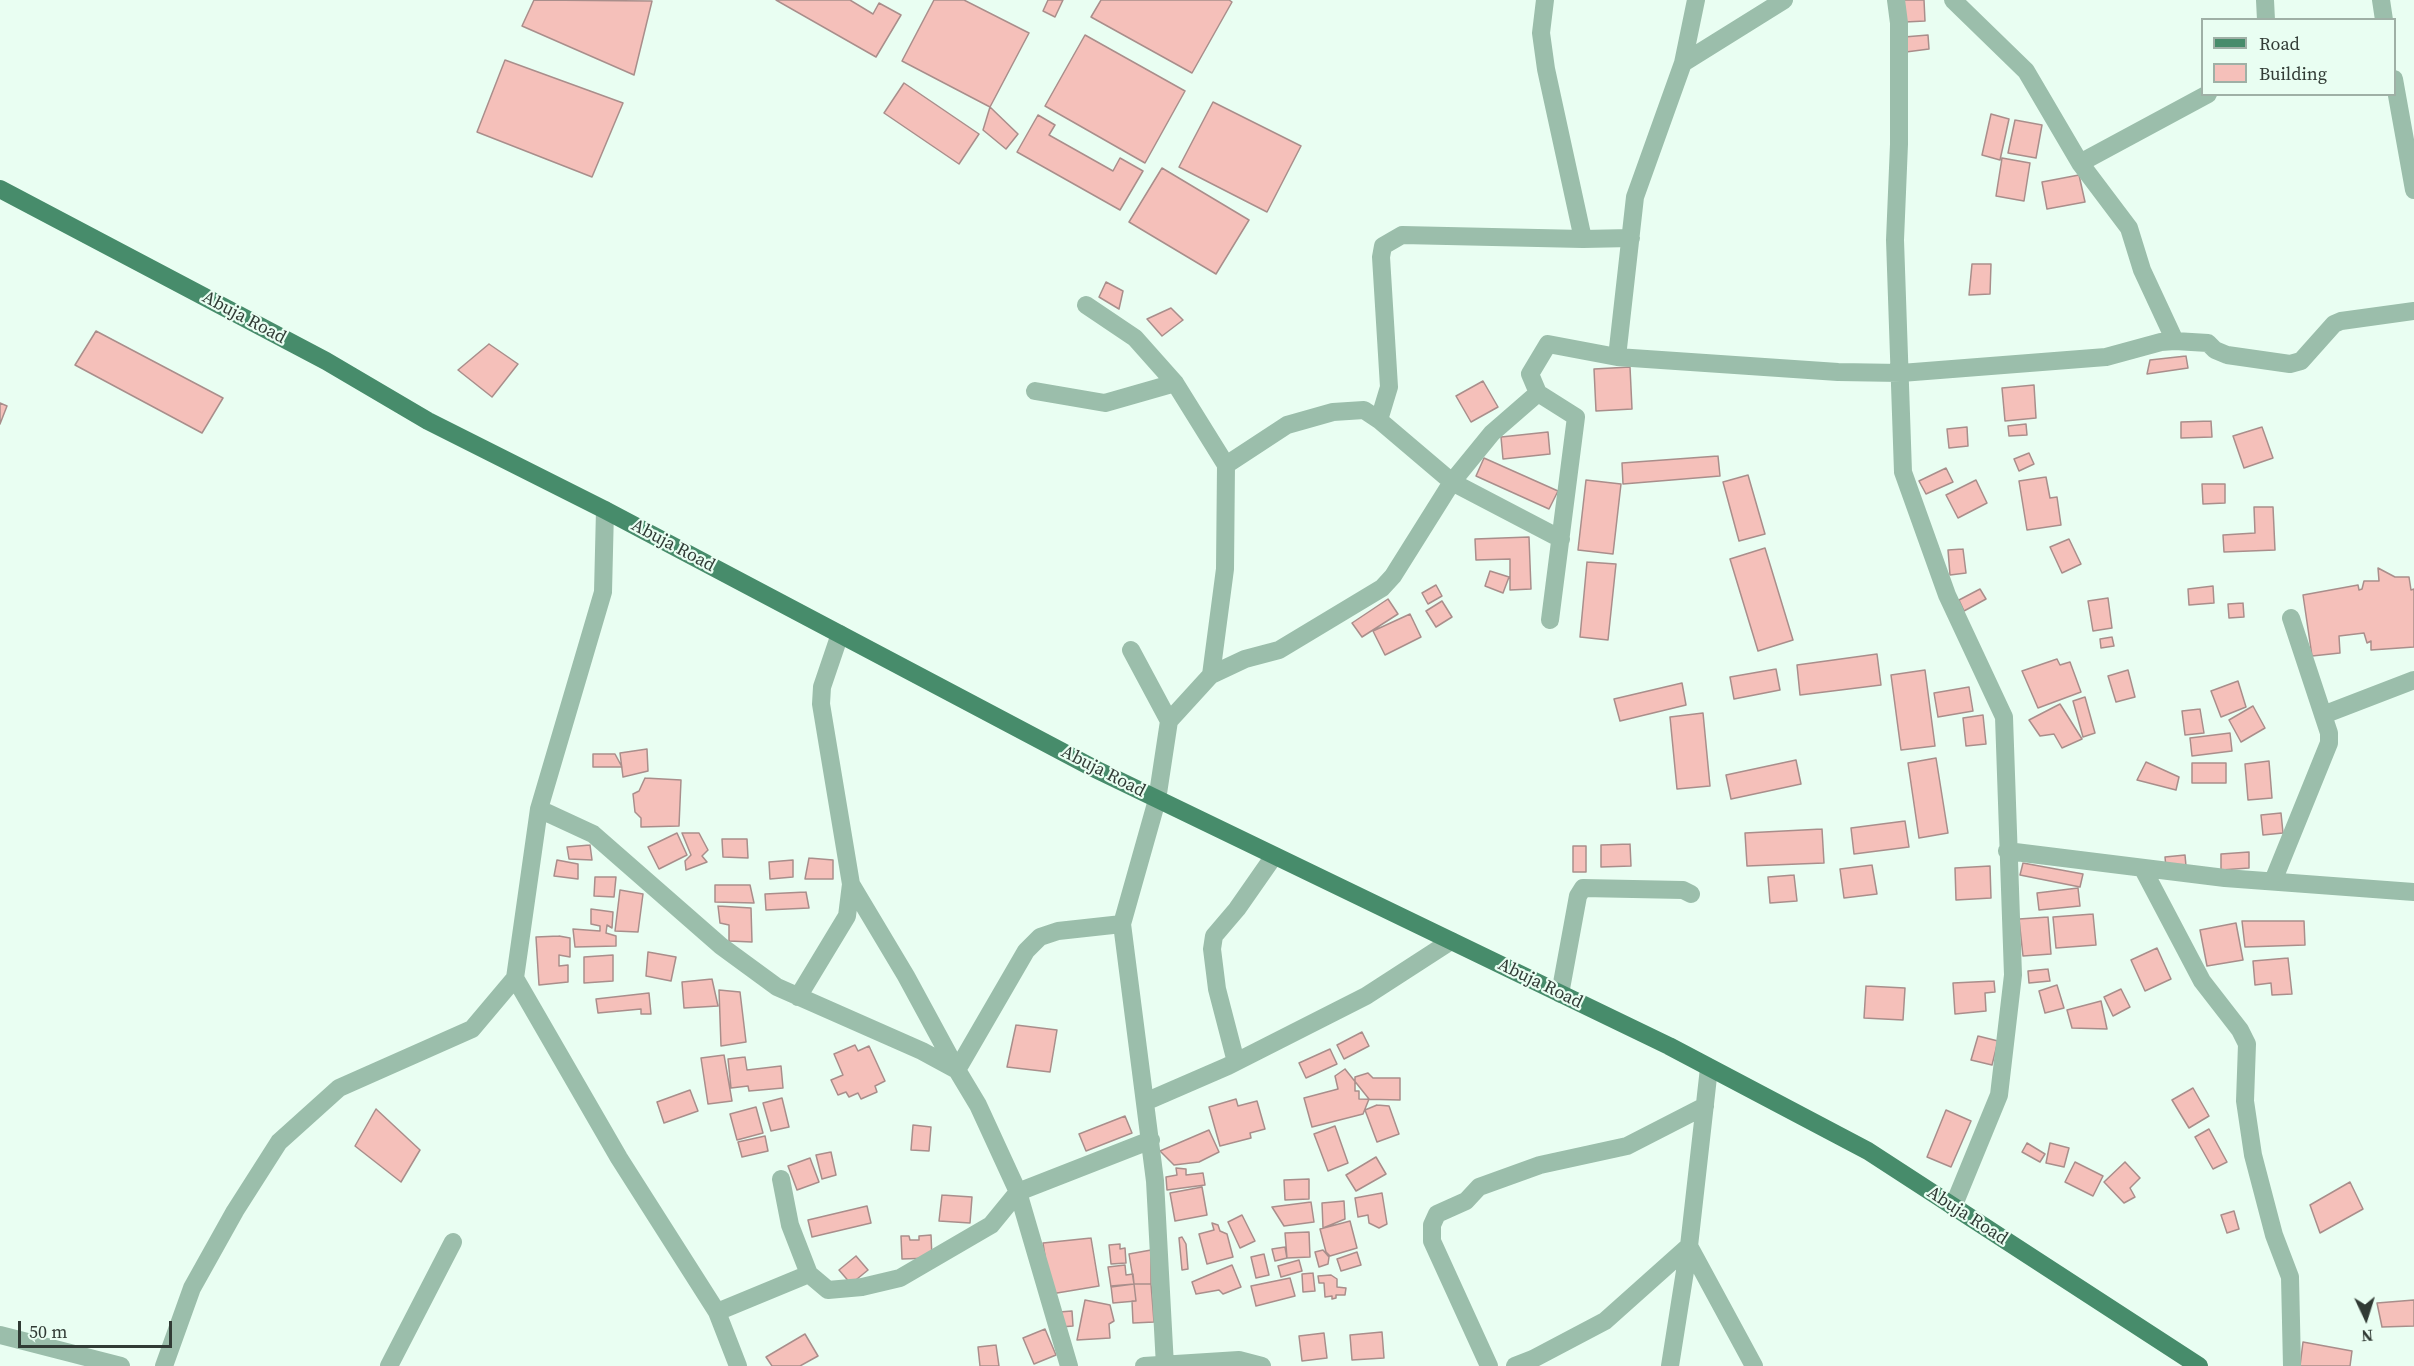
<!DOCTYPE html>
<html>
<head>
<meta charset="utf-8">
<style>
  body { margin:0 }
  #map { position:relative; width:2414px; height:1366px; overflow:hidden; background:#e9fef2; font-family:"Source Serif 4",serif }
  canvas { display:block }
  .legend { position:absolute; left:2201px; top:18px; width:195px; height:78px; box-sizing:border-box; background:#e9fef2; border:2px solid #9fb0a6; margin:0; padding:8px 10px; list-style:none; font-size:18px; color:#313b35 }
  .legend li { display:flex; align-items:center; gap:12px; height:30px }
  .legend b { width:30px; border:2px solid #9fb0a6 }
  .north { position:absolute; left:2336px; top:1288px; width:60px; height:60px; -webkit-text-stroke:4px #e9fef2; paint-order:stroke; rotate:176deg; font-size:16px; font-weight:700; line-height:24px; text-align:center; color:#313b35 }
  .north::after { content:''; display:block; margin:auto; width:21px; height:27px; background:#313b35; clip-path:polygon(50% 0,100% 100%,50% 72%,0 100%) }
  .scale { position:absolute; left:18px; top:1321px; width:154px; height:27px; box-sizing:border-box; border:3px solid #313b35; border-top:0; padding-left:8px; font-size:18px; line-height:21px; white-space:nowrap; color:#313b35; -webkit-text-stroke:4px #e9fef2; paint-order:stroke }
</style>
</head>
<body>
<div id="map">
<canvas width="2414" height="1366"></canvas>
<ul class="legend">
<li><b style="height:8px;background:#478c6b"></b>Road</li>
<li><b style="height:16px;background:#f5c0ba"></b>Building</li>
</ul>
<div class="north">N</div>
<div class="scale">50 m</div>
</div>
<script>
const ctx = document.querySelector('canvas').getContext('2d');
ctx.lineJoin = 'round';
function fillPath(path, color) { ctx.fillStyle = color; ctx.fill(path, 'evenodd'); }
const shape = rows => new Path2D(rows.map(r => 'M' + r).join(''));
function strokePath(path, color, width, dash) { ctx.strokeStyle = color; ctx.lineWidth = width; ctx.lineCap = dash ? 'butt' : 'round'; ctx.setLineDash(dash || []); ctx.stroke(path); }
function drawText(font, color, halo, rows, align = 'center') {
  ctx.font = font + ' "Source Serif 4",serif'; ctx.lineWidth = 4.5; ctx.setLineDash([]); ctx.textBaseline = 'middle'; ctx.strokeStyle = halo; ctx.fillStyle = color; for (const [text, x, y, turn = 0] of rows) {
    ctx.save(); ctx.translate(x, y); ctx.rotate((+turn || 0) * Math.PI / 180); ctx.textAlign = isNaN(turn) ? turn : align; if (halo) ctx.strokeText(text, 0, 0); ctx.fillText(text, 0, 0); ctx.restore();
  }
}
const building = shape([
  [534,0,652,1,634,75,522,26,534,0],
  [776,0,850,0,873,14,879,3,901,15,876,57,776,0],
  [934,0,964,0,1029,33,990,107,902,61,934,0],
  [1048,0,1063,0,1055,17,1043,11,1048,0],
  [1101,0,1229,0,1232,2,1192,73,1091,17,1101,0],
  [1904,0,1924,0,1925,21,1905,22,1904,0],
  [1085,35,1185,91,1145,163,1045,106,1085,35],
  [1928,35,1929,49,1906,52,1904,37,1928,35],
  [505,60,623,103,592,177,477,132,505,60],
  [904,83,979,134,959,164,884,113,904,83],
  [1213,102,1301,146,1267,212,1179,167,1213,102],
  [990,107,1018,134,1006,149,983,130,990,107],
  [1991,114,2009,119,2000,160,1982,155,1991,114],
  [1038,115,1055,125,1049,135,1113,171,1120,158,1143,171,1120,210,1017,152,1038,115],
  [2015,120,2042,125,2036,158,2008,153,2015,120],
  [2002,158,2030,163,2024,201,1996,196,2002,158],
  [1162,168,1249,220,1216,274,1129,222,1162,168],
  [2079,175,2085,202,2047,209,2042,182,2079,175],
  [1972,264,1991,264,1990,294,1969,295,1972,264],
  [1106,282,1123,291,1119,309,1099,297,1106,282],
  [1171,308,1183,320,1162,336,1147,319,1171,308],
  [96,331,223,398,202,433,75,365,96,331],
  [489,344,518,364,492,397,458,370,489,344],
  [2186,356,2188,368,2147,374,2150,360,2186,356],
  [1630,367,1632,409,1596,411,1594,369,1630,367],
  [1483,381,1498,407,1471,422,1456,396,1483,381],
  [2034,385,2036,418,2005,421,2002,388,2034,385],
  [0,403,7,406,0,424,0,403],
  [2211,421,2212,437,2181,438,2181,422,2211,421],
  [2026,424,2027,435,2009,436,2008,426,2026,424],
  [1967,427,1968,446,1949,448,1947,429,1967,427],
  [2262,427,2273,458,2244,468,2233,436,2262,427],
  [1548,432,1550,454,1503,459,1501,437,1548,432],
  [2029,453,2034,464,2019,471,2014,459,2029,453],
  [1718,456,1720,476,1623,484,1622,463,1718,456],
  [1484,458,1558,491,1549,509,1476,476,1484,458],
  [1946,468,1953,482,1926,494,1919,481,1946,468],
  [1748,475,1765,534,1739,541,1723,482,1748,475],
  [2046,477,2050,498,2057,497,2061,525,2027,530,2019,481,2046,477],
  [1586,480,1621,484,1613,554,1578,550,1586,480],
  [1976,480,1987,503,1958,518,1946,495,1976,480],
  [2202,484,2225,484,2225,503,2203,504,2202,484],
  [2254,507,2273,507,2275,550,2224,552,2223,535,2255,533,2254,507],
  [1529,537,1531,589,1510,590,1510,559,1476,560,1475,539,1529,537],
  [2069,539,2081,564,2062,573,2050,547,2069,539],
  [1765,548,1793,640,1758,651,1730,559,1765,548],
  [1963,549,1966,573,1950,575,1948,550,1963,549],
  [1587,562,1616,564,1608,640,1580,637,1587,562],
  [2378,568,2395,577,2409,577,2411,590,2414,589,2414,647,2371,650,2371,641,2367,643,2364,633,2339,636,2340,653,2312,656,2303,595,2358,585,2359,590,2362,589,2364,581,2379,581,2378,568],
  [1490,571,1509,577,1503,593,1485,586,1490,571],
  [1436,585,1442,596,1428,604,1422,593,1436,585],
  [2213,586,2214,603,2189,605,2188,589,2213,586],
  [1980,589,1986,599,1964,611,1959,600,1980,589],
  [2108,598,2112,628,2093,631,2088,601,2108,598],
  [1388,599,1398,614,1362,637,1352,623,1388,599],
  [1442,601,1452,617,1436,627,1426,611,1442,601],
  [2243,603,2244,617,2229,618,2228,604,2243,603],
  [1410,614,1421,637,1385,655,1373,631,1410,614],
  [2112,637,2114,646,2101,648,2100,639,2112,637],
  [1877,654,1881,685,1800,695,1797,665,1877,654],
  [2057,659,2060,665,2070,662,2081,692,2038,708,2022,671,2057,659],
  [1776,669,1780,690,1734,699,1730,677,1776,669],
  [1925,670,1935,746,1901,750,1891,675,1925,670],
  [2128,670,2135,697,2116,702,2108,676,2128,670],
  [2238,681,2246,707,2221,717,2211,691,2238,681],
  [1682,683,1686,705,1620,721,1614,699,1682,683],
  [1969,687,1973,711,1938,717,1934,693,1969,687],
  [2085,697,2095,733,2083,737,2073,701,2085,697],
  [2060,704,2082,739,2062,748,2054,734,2040,736,2029,720,2060,704],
  [2253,706,2265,728,2241,742,2229,720,2253,706],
  [2200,709,2204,733,2185,735,2182,711,2200,709],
  [1703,713,1710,786,1677,789,1670,717,1703,713],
  [1983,715,1986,744,1966,746,1963,718,1983,715],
  [2230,733,2232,751,2192,756,2190,738,2230,733],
  [647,749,648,771,623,777,620,753,647,749],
  [593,754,615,754,622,767,593,767,593,754],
  [1936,758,1948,833,1919,838,1908,763,1936,758],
  [1796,760,1801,784,1731,799,1726,775,1796,760],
  [2269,761,2272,798,2248,800,2245,764,2269,761],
  [2146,762,2179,777,2176,790,2137,780,2146,762],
  [2192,763,2226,763,2226,783,2192,783,2192,763],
  [645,778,681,780,679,826,641,827,641,818,635,812,633,794,639,791,645,778],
  [2281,813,2283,833,2263,835,2261,815,2281,813],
  [1905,821,1909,847,1854,854,1851,828,1905,821],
  [1822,829,1824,863,1747,866,1745,833,1822,829],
  [677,833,687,855,659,869,648,847,677,833],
  [682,833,699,833,708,850,702,856,707,862,686,870,685,861,691,855,682,833],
  [722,839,747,839,748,858,723,857,722,839],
  [1630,844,1631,866,1601,867,1601,845,1630,844],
  [590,845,592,860,569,859,567,847,590,845],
  [1573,846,1586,846,1586,872,1573,872,1573,846],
  [2249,852,2249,868,2221,870,2221,854,2249,852],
  [2185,855,2186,866,2166,868,2165,857,2185,855],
  [809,858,833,860,833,879,805,879,809,858],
  [557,860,578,864,578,879,554,876,557,860],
  [793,860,793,877,770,879,769,862,793,860],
  [2023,863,2083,874,2080,887,2020,875,2023,863],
  [1872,865,1877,894,1844,898,1840,869,1872,865],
  [1990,866,1991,898,1956,900,1955,868,1990,866],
  [1794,875,1797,901,1770,903,1768,877,1794,875],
  [595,877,616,877,614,897,594,896,595,877],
  [715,885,750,885,754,903,715,902,715,885],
  [2078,888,2080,906,2039,910,2037,893,2078,888],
  [620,890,643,894,638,932,615,931,620,890],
  [806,892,809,908,766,910,765,894,806,892],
  [718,906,751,908,752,942,729,941,729,925,720,923,718,906],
  [591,909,613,912,612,928,607,925,606,933,616,936,616,946,575,947,573,929,600,931,600,926,591,924,591,909],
  [2093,914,2096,945,2056,948,2053,917,2093,914],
  [2048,917,2051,954,2023,956,2019,919,2048,917],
  [2242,921,2304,921,2305,945,2245,947,2242,921],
  [2236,923,2243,960,2207,966,2200,930,2236,923],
  [559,936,570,938,570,957,559,955,559,966,568,965,568,982,539,985,536,937,559,936],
  [2157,948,2171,979,2145,991,2131,960,2157,948],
  [648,952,676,957,671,981,646,976,648,952],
  [613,955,613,981,584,983,584,957,613,955],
  [2288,958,2292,994,2272,995,2271,983,2255,985,2253,961,2288,958],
  [2048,969,2050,981,2029,983,2028,971,2048,969],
  [712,979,718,1006,684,1008,682,982,712,979],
  [1994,981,1995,992,1985,993,1986,1011,1955,1014,1953,983,1994,981],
  [2057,985,2064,1008,2045,1013,2039,991,2057,985],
  [1866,986,1905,988,1903,1020,1864,1018,1866,986],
  [2121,989,2130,1007,2113,1016,2104,997,2121,989],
  [719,990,740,992,746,1042,721,1046,719,990],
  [649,993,651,1014,641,1014,641,1009,598,1013,596,999,649,993],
  [2101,1001,2107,1029,2072,1028,2067,1010,2101,1001],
  [1016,1025,1057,1030,1050,1072,1007,1067,1016,1025],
  [1362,1032,1369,1046,1344,1059,1337,1045,1362,1032],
  [1978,1036,1998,1041,1992,1065,1971,1060,1978,1036],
  [855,1045,858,1051,869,1046,885,1081,875,1086,877,1092,861,1099,858,1093,849,1097,846,1092,838,1095,831,1080,843,1075,834,1054,855,1045],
  [1330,1049,1337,1064,1306,1078,1299,1063,1330,1049],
  [724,1055,732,1101,708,1104,701,1058,724,1055],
  [745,1057,747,1070,781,1066,783,1088,749,1091,748,1086,731,1088,728,1059,745,1057],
  [1345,1069,1369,1099,1363,1114,1312,1127,1304,1098,1338,1089,1335,1076,1345,1069],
  [1368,1073,1373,1078,1400,1078,1400,1100,1359,1099,1359,1091,1355,1091,1355,1077,1368,1073],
  [2193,1088,2209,1116,2189,1128,2172,1100,2193,1088],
  [690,1090,698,1111,664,1123,657,1102,690,1090],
  [782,1098,789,1127,771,1131,763,1103,782,1098],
  [1236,1099,1238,1106,1257,1101,1265,1129,1250,1133,1251,1138,1220,1146,1209,1107,1236,1099],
  [1377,1105,1389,1106,1399,1134,1377,1142,1365,1110,1377,1105],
  [756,1107,763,1133,737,1140,730,1114,756,1107],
  [376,1109,420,1150,401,1182,355,1146,376,1109],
  [1946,1110,1971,1121,1951,1167,1927,1157,1946,1110],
  [1125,1116,1132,1133,1086,1151,1079,1134,1125,1116],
  [913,1125,931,1127,929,1151,911,1150,913,1125],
  [1335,1126,1348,1163,1328,1171,1314,1134,1335,1126],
  [2209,1129,2227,1162,2213,1169,2195,1137,2209,1129],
  [1209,1130,1219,1152,1199,1162,1174,1165,1160,1151,1209,1130],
  [765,1136,768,1151,742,1157,738,1142,765,1136],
  [2027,1143,2045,1154,2040,1162,2022,1152,2027,1143],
  [2050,1143,2069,1148,2064,1167,2046,1163,2050,1143],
  [831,1152,836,1175,822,1179,816,1155,831,1152],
  [1376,1157,1386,1174,1356,1191,1346,1175,1376,1157],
  [810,1158,819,1182,797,1190,788,1166,810,1158],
  [2075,1162,2103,1176,2093,1196,2065,1182,2075,1162],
  [2125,1162,2140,1178,2130,1188,2135,1197,2124,1203,2104,1182,2125,1162],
  [1176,1168,1186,1169,1186,1175,1203,1173,1205,1185,1167,1190,1166,1177,1177,1175,1176,1168],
  [1309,1179,1309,1199,1285,1200,1284,1180,1309,1179],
  [2350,1182,2363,1209,2320,1233,2310,1205,2350,1182],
  [1202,1187,1207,1215,1175,1221,1170,1193,1202,1187],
  [1382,1193,1387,1224,1379,1228,1369,1223,1368,1215,1358,1217,1355,1198,1382,1193],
  [942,1195,972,1197,970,1223,939,1221,942,1195],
  [1344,1201,1345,1219,1323,1228,1322,1203,1344,1201],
  [1311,1202,1314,1222,1284,1226,1272,1207,1311,1202],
  [867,1206,871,1223,812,1237,808,1220,867,1206],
  [2234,1211,2239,1229,2227,1233,2221,1215,2234,1211],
  [1242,1215,1255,1241,1240,1248,1228,1222,1242,1215],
  [1350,1221,1357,1248,1330,1256,1326,1252,1320,1229,1350,1221],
  [1212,1223,1218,1225,1220,1231,1227,1234,1233,1257,1207,1264,1199,1234,1214,1230,1212,1223],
  [1309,1232,1310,1257,1287,1258,1285,1233,1309,1232],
  [931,1235,932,1258,902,1259,901,1236,909,1236,910,1240,919,1240,919,1236,931,1235],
  [1182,1237,1186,1244,1188,1269,1182,1270,1179,1238,1182,1237],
  [1091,1238,1099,1286,1051,1294,1043,1243,1091,1238],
  [1120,1244,1120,1249,1125,1248,1126,1263,1111,1264,1109,1245,1120,1244],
  [1285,1247,1287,1258,1275,1261,1272,1249,1285,1247],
  [1151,1250,1151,1284,1134,1284,1129,1254,1151,1250],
  [1323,1250,1329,1257,1328,1264,1319,1267,1315,1252,1323,1250],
  [1357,1252,1361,1265,1341,1271,1337,1259,1357,1252],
  [1264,1254,1269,1275,1256,1278,1251,1257,1264,1254],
  [856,1256,868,1270,851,1284,839,1270,856,1256],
  [1299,1260,1302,1271,1281,1277,1278,1266,1299,1260],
  [1125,1265,1126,1275,1133,1274,1134,1284,1111,1287,1108,1267,1125,1265],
  [1232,1265,1241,1287,1223,1294,1219,1290,1196,1294,1192,1282,1232,1265],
  [1313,1273,1315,1291,1303,1292,1302,1274,1313,1273],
  [1331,1275,1337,1279,1337,1287,1346,1288,1345,1295,1336,1295,1336,1298,1332,1299,1332,1296,1325,1297,1324,1283,1319,1283,1318,1276,1331,1275],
  [1290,1278,1295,1296,1256,1306,1251,1286,1290,1278],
  [1134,1284,1151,1284,1154,1322,1133,1323,1132,1301,1136,1301,1134,1284],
  [1134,1284,1136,1301,1113,1303,1111,1286,1134,1284],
  [1085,1300,1110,1305,1114,1321,1109,1324,1110,1338,1077,1340,1085,1300],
  [2414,1300,2414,1326,2382,1327,2377,1303,2414,1300],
  [1072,1311,1073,1326,1061,1327,1059,1312,1072,1311],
  [1045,1329,1056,1355,1034,1364,1023,1338,1045,1329],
  [1382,1332,1384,1358,1352,1360,1350,1335,1382,1332],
  [1324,1333,1327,1358,1302,1361,1299,1336,1324,1333],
  [805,1334,818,1356,800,1366,772,1366,766,1357,805,1334],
  [2303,1342,2352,1351,2350,1366,2300,1366,2303,1342],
  [996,1345,999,1366,980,1366,978,1347,996,1345]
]);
fillPath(building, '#f5c0ba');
strokePath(building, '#a98e8b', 1.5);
strokePath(shape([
  [1545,0,1541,33,1546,69,1583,239,1631,238],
  [1896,0,1899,23,1899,144,1895,240,1903,472,1947,595,2004,717,2013,975,1999,1095,1953,1207],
  [1953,0,2026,71,2080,163,2129,228,2142,270,2175,341],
  [2265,0,2266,20],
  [2381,0,2384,20],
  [1683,63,1784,0],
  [2394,79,2414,190],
  [2080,163,2208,94],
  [1086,305,1135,338,1175,383,1226,465],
  [1617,357,1838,372,1901,373,2106,357,2161,342,2175,341,2208,343,2215,350,2227,355,2290,364,2301,361,2334,324,2341,321,2414,311],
  [1035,391,1105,403,1175,383],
  [1538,393,1576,417,1550,620],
  [1379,420,1389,387,1381,257,1383,246,1402,235,1583,239],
  [1131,650,1169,721],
  [1211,675,1225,569,1226,465,1287,425,1333,412,1364,410,1379,420,1452,482,1561,539],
  [2323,715,2414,680],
  [539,809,593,834,721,946,777,987,922,1051,957,1070,978,1105,1018,1192,1069,1366],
  [2007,851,2225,878,2414,892],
  [2143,869,2202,981,2240,1030,2247,1044,2245,1101,2253,1155,2274,1235,2290,1277,2292,1366],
  [2273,881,2329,743,2329,733,2291,618],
  [851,884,906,976,957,1070],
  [515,978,619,1158,717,1312,738,1366],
  [1560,994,1578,896,1583,888,1683,890,1691,894],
  [798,997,847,916,851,884,821,704,822,687,840,634],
  [1236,1062,1217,989,1212,949,1214,936,1237,909,1274,856],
  [957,1070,1026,951,1040,937,1058,931,1122,924],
  [1145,1102,1228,1066,1366,996,1451,941],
  [781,1179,790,1225,809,1274,828,1290,862,1287,900,1278,991,1225,1018,1192,1151,1140],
  [717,1312,809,1274],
  [0,1335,121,1366],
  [164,1366,192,1288,235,1211,279,1142,339,1088,472,1029,515,978,539,809,603,592,605,510],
  [389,1366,453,1242],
  [1144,1366,1239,1360,1262,1366],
  [1165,1366,1155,1181,1122,924,1157,800,1169,721,1211,675,1245,659,1279,650,1382,588,1393,576,1452,482,1492,433,1538,393,1530,374,1548,344,1617,357,1635,197,1683,63,1696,0],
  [1489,1366,1432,1241,1432,1225,1437,1214,1466,1201,1479,1187,1540,1165,1627,1146,1705,1106],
  [1515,1366,1533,1359,1605,1321,1689,1246,1754,1366],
  [1670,1366,1689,1246,1709,1068]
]), '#9bbeab', 18);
strokePath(shape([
  [0,189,326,361,428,421,605,510,1093,768,1669,1046,1868,1151,2199,1366]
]), '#478c6b', 18);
drawText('18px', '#313b35', '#e9fef2', [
  ["Abuja Road",244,318,28],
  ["Abuja Road",673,546,28],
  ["Abuja Road",1103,772,27],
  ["Abuja Road",1540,984,26],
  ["Abuja Road",1967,1216,33]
]);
</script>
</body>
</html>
